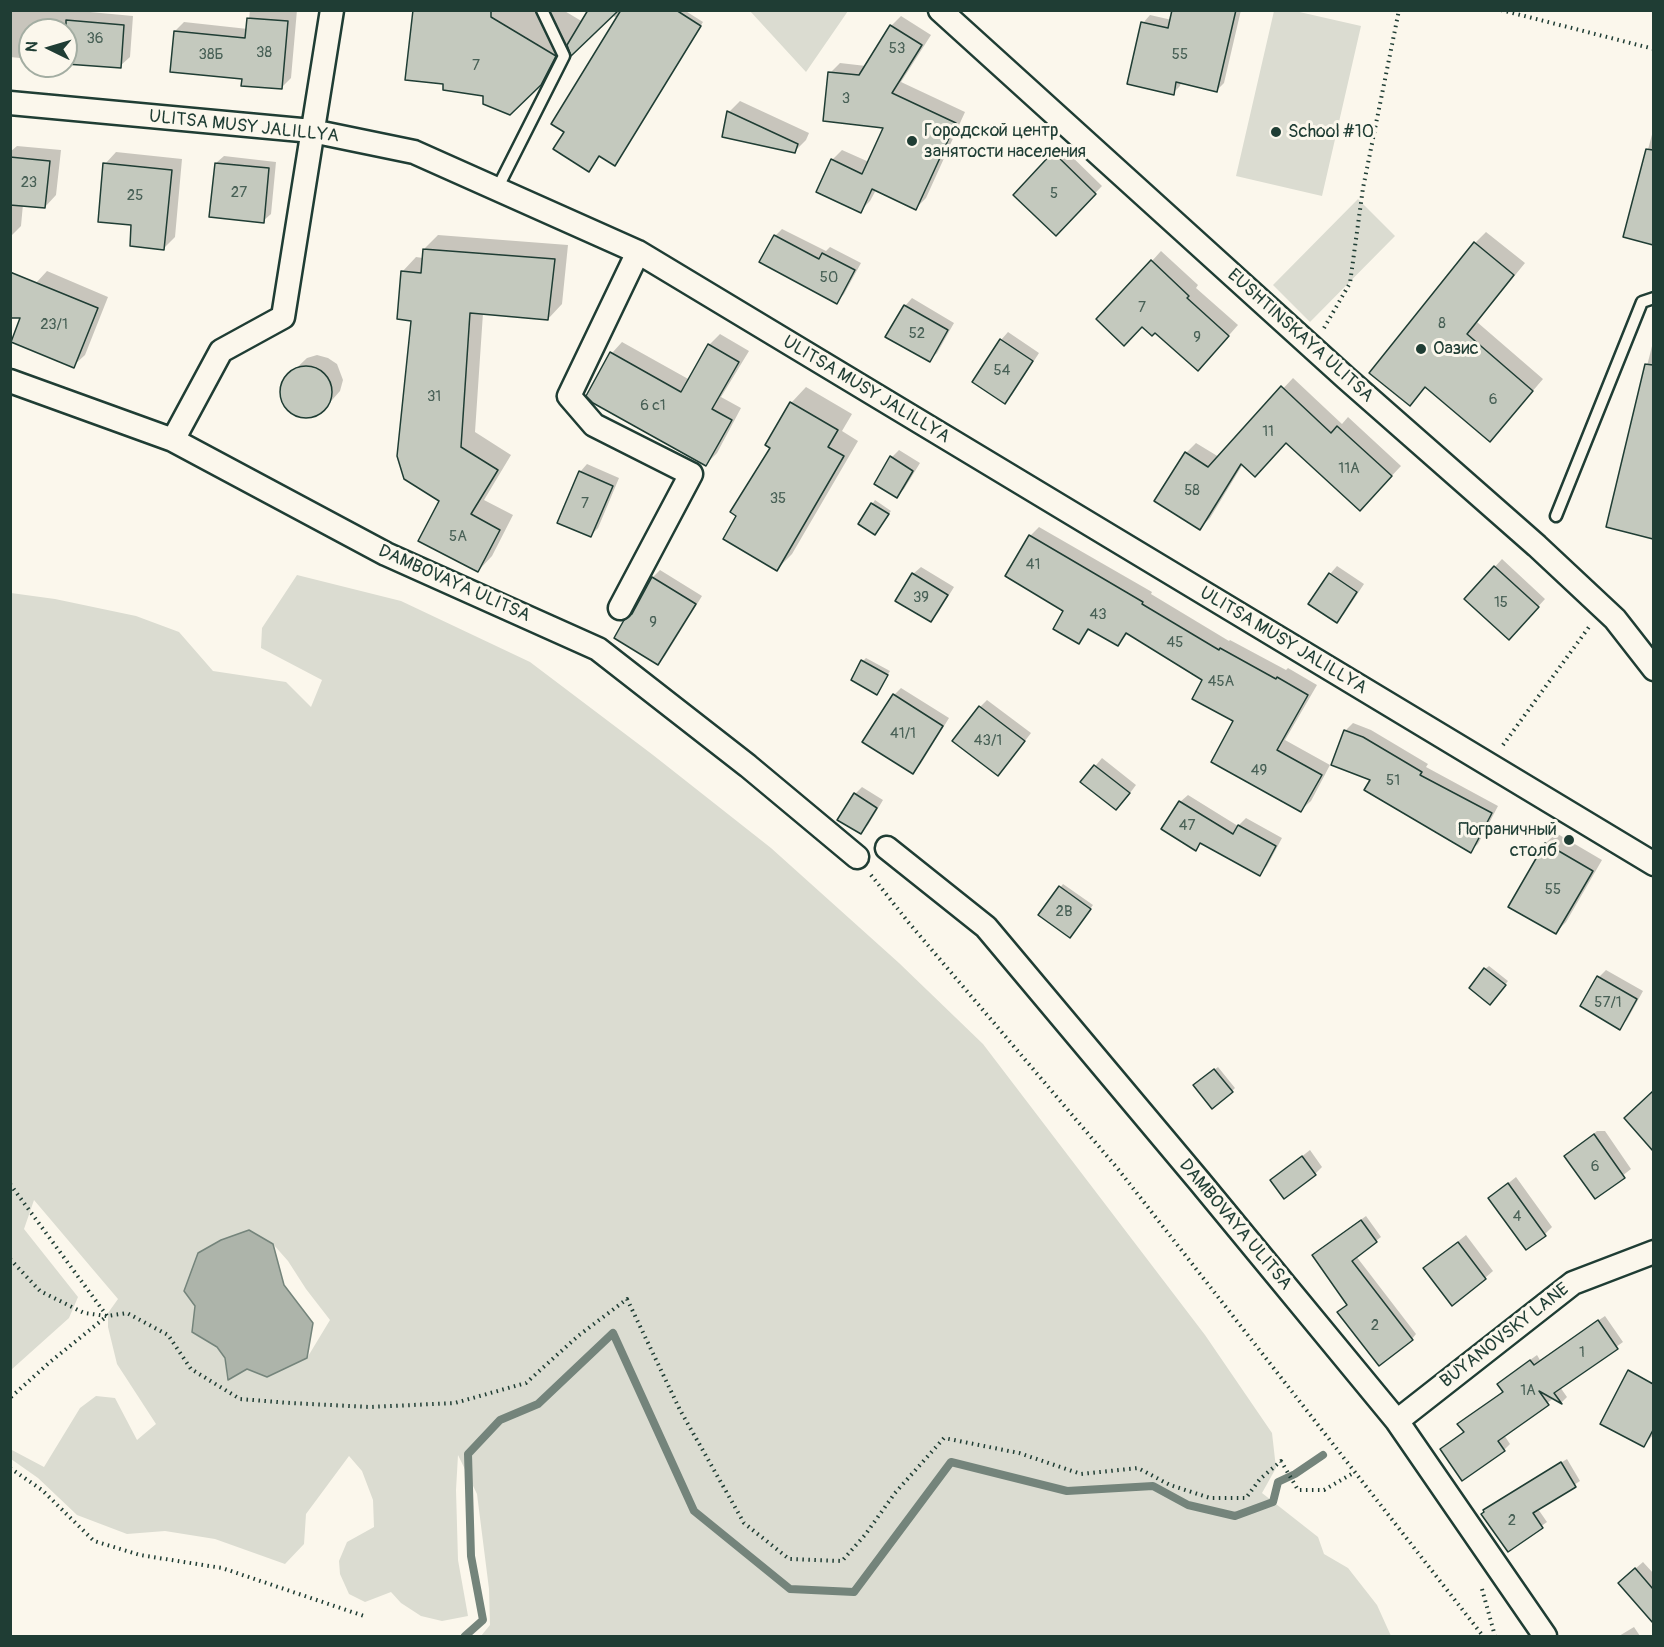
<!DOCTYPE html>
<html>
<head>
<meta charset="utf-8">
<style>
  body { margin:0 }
  #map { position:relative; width:1664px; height:1647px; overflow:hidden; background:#fbf7ec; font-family:Pangolin,sans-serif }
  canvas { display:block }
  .frame { position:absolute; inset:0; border:12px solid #1f3d34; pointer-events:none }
  .north { position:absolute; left:18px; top:18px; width:60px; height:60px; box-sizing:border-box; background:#fbf7ec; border:2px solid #a3ada2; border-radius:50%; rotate:275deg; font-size:16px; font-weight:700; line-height:24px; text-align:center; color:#1f3d34 }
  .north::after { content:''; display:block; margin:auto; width:21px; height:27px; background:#1f3d34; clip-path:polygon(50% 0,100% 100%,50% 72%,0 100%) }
</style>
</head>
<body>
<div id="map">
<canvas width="1664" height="1647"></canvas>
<div class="frame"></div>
<div class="north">N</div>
</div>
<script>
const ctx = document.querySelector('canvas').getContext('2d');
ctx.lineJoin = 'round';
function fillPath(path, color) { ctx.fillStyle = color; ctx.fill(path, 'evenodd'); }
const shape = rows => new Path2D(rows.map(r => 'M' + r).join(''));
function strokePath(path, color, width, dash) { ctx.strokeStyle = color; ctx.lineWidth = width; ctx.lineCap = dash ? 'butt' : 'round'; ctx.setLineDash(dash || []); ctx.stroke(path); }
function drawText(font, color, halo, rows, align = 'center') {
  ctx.font = font + ' Pangolin,sans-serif'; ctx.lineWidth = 6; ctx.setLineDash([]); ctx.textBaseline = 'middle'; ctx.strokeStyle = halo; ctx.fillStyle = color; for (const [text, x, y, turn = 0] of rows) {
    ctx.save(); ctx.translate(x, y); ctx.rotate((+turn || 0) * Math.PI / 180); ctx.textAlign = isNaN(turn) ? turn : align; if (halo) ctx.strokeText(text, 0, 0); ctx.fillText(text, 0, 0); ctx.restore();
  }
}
fillPath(shape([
  [750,11,848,11,806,72],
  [1274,11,1295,11,1361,26,1322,196,1236,176],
  [1358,199,1395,236,1310,322,1273,285],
  [297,575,401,601,530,662,653,755,771,848,899,963,983,1044,1205,1335,1272,1433,1276,1468,1262,1493,1318,1537,1324,1554,1348,1568,1377,1605,1391,1636,481,1636,490,1625,489,1589,477,1494,458,1455,456,1490,458,1560,468,1616,442,1621,421,1616,401,1603,391,1592,365,1602,349,1594,340,1574,339,1561,347,1542,374,1527,373,1500,362,1471,349,1456,306,1514,304,1544,285,1564,215,1539,165,1531,127,1534,77,1515,38,1478,11,1459,10,1449,44,1467,80,1408,96,1396,115,1398,137,1440,156,1424,117,1364,108,1327,108,1313,118,1299,34,1200,24,1229,78,1297,69,1318,11,1370,11,593,55,599,136,616,179,632,213,671,286,682,311,707,322,680,261,648,262,628],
  [249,1230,273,1244,288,1261,306,1289,330,1320,307,1358,247,1369,227,1379,225,1358,217,1347,192,1332,195,1306]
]), '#dbdcd1');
const water = shape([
  [249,1230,273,1244,284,1285,313,1323,307,1358,267,1377,247,1369,228,1380,225,1358,217,1347,192,1332,195,1306,184,1291,198,1253,221,1240,249,1230]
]);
fillPath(water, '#adb4aa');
strokePath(water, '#74847b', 1.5);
fillPath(shape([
  [10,10,69,10,133,16,130,57,120,66,66,62,66,30,30,30,30,59,10,57],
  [250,10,297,10,291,78,282,87,243,78,175,31,184,22,248,29],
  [415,10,563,10,583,22,590,10,684,10,703,22,618,161,566,131,618,19,612,15,540,84,485,94],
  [1174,10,1241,10,1224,83,1217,90,1181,82,1180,86,1173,93,1143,23,1150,15,1172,20],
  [901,16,931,35,901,82,965,112,926,198,916,208,876,190,870,201,860,211,832,160,842,150,869,162,885,127,830,73,840,63,866,66,891,26],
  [740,101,809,133,806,140,795,151,729,112],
  [1654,127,1654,243,1625,236],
  [17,146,61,150,56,195,45,207,23,204,21,226,10,237,10,152],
  [1061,146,1102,186,1056,234,1015,195],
  [116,152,182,159,175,237,164,248,133,224,105,164],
  [224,156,276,162,271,214,263,221,216,163],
  [782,229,826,251,830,247,861,263,844,294,837,302,775,236],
  [1486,232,1525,263,1477,322,1543,379,1501,428,1426,386,1410,404,1475,243],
  [438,235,568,245,562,304,548,319,483,313,475,432,511,455,484,500,513,515,492,556,478,571,441,501,413,319,402,272,416,257,423,258,424,249],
  [1161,251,1198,285,1196,288,1238,325,1208,359,1142,325,1152,261],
  [47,271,108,297,85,355,73,366,36,283],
  [912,298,954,323,937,353,929,361,905,306],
  [1008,332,1039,353,1012,395,1004,402,974,382,1001,340],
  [720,334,749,351,721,397,741,408,717,453,706,464,612,353,622,342,690,380,709,345],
  [1654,338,1654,537,1607,526],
  [317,355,328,358,337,364,343,380,340,391,325,408,310,416,294,413,285,405,282,395,286,378,307,358],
  [1293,378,1342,424,1348,417,1401,466,1370,499,1286,441,1243,464,1210,518,1200,528,1186,453,1196,443,1219,457],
  [806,387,852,414,842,431,858,441,792,554,777,569,772,447,791,403],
  [899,450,920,463,904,489,896,496,892,457],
  [587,464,619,478,598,528,590,536,580,472],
  [875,500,891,511,878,530,860,523],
  [1039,527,1152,592,1151,594,1229,641,1230,640,1286,670,1288,668,1317,685,1285,740,1330,765,1311,801,1301,810,1204,679,1128,633,1118,644,1091,628,1079,642,1030,536],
  [1502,559,1545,599,1516,631,1466,599],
  [1337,566,1364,584,1344,614,1336,621,1330,574],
  [921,567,954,587,938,613,931,620,913,574],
  [660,570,702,596,665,656,658,663,635,612,653,577],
  [866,658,890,671,877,693,863,661],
  [901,688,949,718,920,765,912,772,894,695],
  [987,700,1031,733,1005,767,980,707],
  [1353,723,1371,730,1428,764,1426,767,1498,806,1478,844,1470,851,1345,731],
  [1102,758,1136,785,1124,801,1082,782],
  [862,787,883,800,868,825,860,832,855,794],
  [1188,795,1238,826,1246,818,1282,838,1267,866,1260,874,1202,842,1195,849,1164,829,1180,802],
  [1556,833,1602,860,1566,922,1555,933,1510,906,1546,843],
  [1063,884,1093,905,1073,933,1040,914],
  [1489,966,1508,981,1493,1000,1485,969],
  [1606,970,1643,991,1627,1020,1619,1028,1582,1006,1599,977],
  [1218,1067,1235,1088,1232,1091,1198,1082],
  [1654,1093,1654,1148,1626,1118],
  [1597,1131,1605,1131,1631,1169,1595,1197,1566,1156],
  [1310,1150,1322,1167,1315,1174,1272,1180],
  [1516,1177,1552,1227,1545,1234,1490,1198],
  [1366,1216,1381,1237,1356,1256,1416,1334,1412,1339,1344,1308,1348,1304,1319,1250],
  [1466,1235,1493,1271,1485,1278,1425,1268],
  [1605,1316,1623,1342,1560,1387,1567,1397,1562,1402,1554,1398,1504,1435,1510,1444,1504,1450,1442,1449,1465,1431,1465,1418,1504,1391,1499,1384,1505,1378,1537,1355,1540,1360],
  [1627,1382,1654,1396,1654,1434,1644,1445],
  [1567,1459,1580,1481,1538,1509,1547,1522,1508,1550,1485,1510],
  [1643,1562,1654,1574,1654,1599,1643,1608,1628,1575],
  [1634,1627,1640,1636,1619,1636]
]), '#0003');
strokePath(shape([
  [465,1636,483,1620,471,1556,468,1454,500,1420,538,1404,613,1333,694,1511,790,1589,854,1592,951,1462,1067,1491,1153,1486,1188,1505,1235,1516,1273,1502,1278,1482,1295,1474,1323,1455]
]), '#74847b', 8);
const building = shape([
  [413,10,491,10,491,17,556,56,541,85,510,115,483,104,483,96,443,90,443,84,405,80,413,10],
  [588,10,619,10,571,56,567,45,588,10],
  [621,10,676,10,701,26,615,166,599,156,589,172,553,149,564,132,551,124,621,10],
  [1172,10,1236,10,1217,92,1176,82,1174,95,1127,84,1141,22,1168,28,1172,10],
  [247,18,288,21,282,89,241,86,242,79,170,72,174,31,245,38,247,18],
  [66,20,124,25,121,68,66,64,66,20],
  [890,25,922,45,892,93,956,123,916,210,872,189,861,213,816,192,831,159,862,174,883,128,823,121,828,72,859,75,890,25],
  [727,111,798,144,795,153,722,137,727,111],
  [1646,149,1653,150,1653,245,1623,237,1646,149],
  [1053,152,1096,194,1056,236,1013,195,1053,152],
  [10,157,50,161,45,208,10,205,10,157],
  [103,163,172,170,164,250,130,246,131,225,98,222,103,163],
  [215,163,269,168,264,223,209,217,215,163],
  [774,235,819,259,822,253,855,270,837,304,759,262,774,235],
  [1474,242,1514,275,1467,334,1533,391,1490,442,1425,387,1410,406,1369,373,1474,242],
  [423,249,555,259,548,320,470,313,461,447,498,470,471,514,500,530,478,572,418,541,439,501,404,479,397,456,411,321,397,319,401,271,421,273,423,249],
  [1151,260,1189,296,1187,298,1229,336,1198,371,1155,333,1152,336,1142,327,1124,346,1096,319,1151,260],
  [10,272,98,308,74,368,11,342,20,318,10,318,10,272],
  [904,305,948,330,930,362,885,337,904,305],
  [1000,339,1033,361,1005,404,972,382,1000,339],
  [708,344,739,362,712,409,732,420,706,466,593,403,586,396,610,352,681,392,708,344],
  [1645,364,1653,365,1653,539,1606,527,1645,364],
  '280 392a26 26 0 1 1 52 0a26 26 0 1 1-52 0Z',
  [1281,386,1331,433,1337,426,1392,476,1360,511,1286,443,1255,477,1241,464,1200,530,1154,501,1185,452,1208,467,1281,386],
  [790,402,838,430,828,447,844,456,777,571,723,539,736,516,730,512,770,448,765,445,790,402],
  [890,456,913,471,897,498,874,484,890,456],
  [579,471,613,486,591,537,557,523,579,471],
  [871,503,889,514,875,535,858,524,871,503],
  [1029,535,1143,602,1142,604,1219,650,1220,648,1276,679,1277,677,1308,695,1277,750,1322,775,1301,812,1211,762,1233,721,1192,699,1202,680,1126,633,1118,646,1088,629,1079,644,1053,629,1063,611,1005,576,1029,535],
  [1494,566,1539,607,1509,640,1464,599,1494,566],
  [912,573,948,595,931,622,895,601,912,573],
  [1329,573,1357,592,1337,623,1308,604,1329,573],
  [652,577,696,604,658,665,614,638,624,620,632,614,652,577],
  [861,660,888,675,877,695,851,680,861,660],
  [893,694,943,726,913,774,862,742,893,694],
  [979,706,1025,741,998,776,952,741,979,706],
  [1344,730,1363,737,1422,772,1420,775,1492,813,1471,853,1364,790,1370,780,1331,765,1344,730],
  [1094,765,1130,793,1116,810,1080,782,1094,765],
  [854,793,877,808,861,834,837,820,854,793],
  [1179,801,1233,834,1238,825,1276,846,1260,876,1200,843,1196,851,1161,829,1179,801],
  [1545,843,1593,871,1556,934,1508,907,1545,843],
  [1059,886,1091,909,1070,938,1038,915,1059,886],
  [1484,968,1506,985,1490,1005,1469,988,1484,968],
  [1597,976,1637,999,1620,1030,1580,1006,1597,976],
  [1214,1069,1233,1092,1212,1109,1193,1085,1214,1069],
  [1653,1091,1653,1151,1624,1118,1653,1091],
  [1594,1134,1625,1178,1595,1199,1564,1156,1594,1134],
  [1302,1156,1316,1175,1284,1199,1270,1180,1302,1156],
  [1508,1183,1546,1236,1526,1250,1488,1198,1508,1183],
  [1361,1220,1377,1242,1352,1261,1413,1340,1379,1366,1337,1312,1347,1305,1312,1255,1361,1220],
  [1458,1242,1486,1279,1452,1306,1423,1268,1458,1242],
  [1598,1320,1618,1349,1554,1393,1562,1404,1539,1391,1549,1405,1498,1441,1505,1451,1462,1481,1440,1449,1464,1432,1457,1424,1503,1392,1497,1384,1530,1360,1534,1365,1598,1320],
  [1628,1370,1653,1384,1653,1430,1644,1447,1600,1424,1628,1370],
  [1561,1462,1576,1487,1533,1513,1543,1528,1508,1552,1481,1514,1484,1512,1483,1510,1561,1462],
  [1635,1568,1653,1589,1653,1623,1618,1583,1635,1568]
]);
fillPath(building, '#c4c9be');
strokePath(building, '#1f3d34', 1.5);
const service = shape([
  [497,189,564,56,542,10],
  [1556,516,1642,302,1654,298]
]);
const minor = shape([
  [940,10,1346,378,1537,546,1615,619,1654,669],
  [10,103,312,131,414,152,638,252,1654,864],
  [10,381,173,440,386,554,598,649,748,766,857,857],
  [173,440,221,351,283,317,332,10],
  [620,608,691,474,594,425,569,396,638,252],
  [887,848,986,927,1200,1182,1397,1421,1545,1636],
  [1397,1421,1573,1283,1654,1252]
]);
strokePath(service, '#1f3d34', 15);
strokePath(minor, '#1f3d34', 27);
strokePath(shape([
  [1501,10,1654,49],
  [1324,328,1350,283,1363,188,1399,10],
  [1503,745,1589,627],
  [871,875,909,923,1118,1169,1483,1636],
  [10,1184,107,1316,50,1362,10,1398],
  [10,1259,40,1291,84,1313,107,1316,127,1313,168,1335,191,1369,240,1399,290,1403,370,1407,455,1403,526,1383,578,1336,627,1299,680,1410,744,1523,789,1559,842,1561,865,1535,895,1493,944,1438,1019,1453,1081,1474,1138,1468,1170,1485,1210,1498,1246,1498,1260,1479,1281,1461,1298,1490,1324,1490,1355,1472],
  [10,1468,42,1490,94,1541,140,1555,222,1568,367,1617],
  [1482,1589,1495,1636]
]), '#1f3d34', 4, [1.5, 4.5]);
strokePath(service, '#fbf7ec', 10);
strokePath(minor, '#fbf7ec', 22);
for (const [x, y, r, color] of [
  [1276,132,6,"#1f3d34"],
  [912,141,6,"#1f3d34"],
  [1421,349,6,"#1f3d34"],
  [1569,840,6,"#1f3d34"]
]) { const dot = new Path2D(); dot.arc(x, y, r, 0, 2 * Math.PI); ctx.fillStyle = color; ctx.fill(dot); strokePath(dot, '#fbf7ec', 2); }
drawText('15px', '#486056', null, [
  ["36",95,39],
  ["53",897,49],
  ["38",264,53],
  ["38Б",211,55],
  ["55",1180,55],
  ["7",476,66],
  ["3",846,99],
  ["23",29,183],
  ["27",239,193],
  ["5",1054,194],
  ["25",135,196],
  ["50",829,278],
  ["7",1142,308],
  ["8",1442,324],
  ["23/1",54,325],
  ["52",917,334],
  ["9",1197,338],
  ["54",1002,371],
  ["31",434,397],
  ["6",1493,400],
  ["6 с1",653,406],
  ["11",1268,432],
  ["11А",1349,469],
  ["58",1192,491],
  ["35",778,499],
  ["7",585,504],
  ["5А",458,537],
  ["41",1033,565],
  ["39",921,598],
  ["15",1501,603],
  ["43",1098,615],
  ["9",653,623],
  ["45",1175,643],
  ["45А",1221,682],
  ["41/1",903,734],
  ["43/1",988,741],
  ["49",1259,771],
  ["51",1393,781],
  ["47",1187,826],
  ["55",1553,890],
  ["2В",1064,912],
  ["57/1",1608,1003],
  ["6",1595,1167],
  ["4",1517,1217],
  ["2",1375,1326],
  ["1",1582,1353],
  ["1А",1528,1391],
  ["2",1512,1521]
]);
drawText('18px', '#1f3d34', '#fbf7ec', [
  ["ULITSA MUSY JALILLYA",244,127,6],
  ["EUSHTINSKAYA ULITSA",1300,336,42],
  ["ULITSA MUSY JALILLYA",866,390,31],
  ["DAMBOVAYA ULITSA",454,584,24],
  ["ULITSA MUSY JALILLYA",1283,641,31],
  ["DAMBOVAYA ULITSA",1235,1225,50],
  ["BUYANOVSKY LANE",1505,1336,-38]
]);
drawText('18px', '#1f3d34', '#fbf7ec', [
  ["Городской центр",924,131],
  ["занятости населения",924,152],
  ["School #10",1288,132],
  ["Оазис",1433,349],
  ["Пограничный",1557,830,"right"],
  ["столб",1557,851,"right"]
], 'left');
</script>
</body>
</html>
